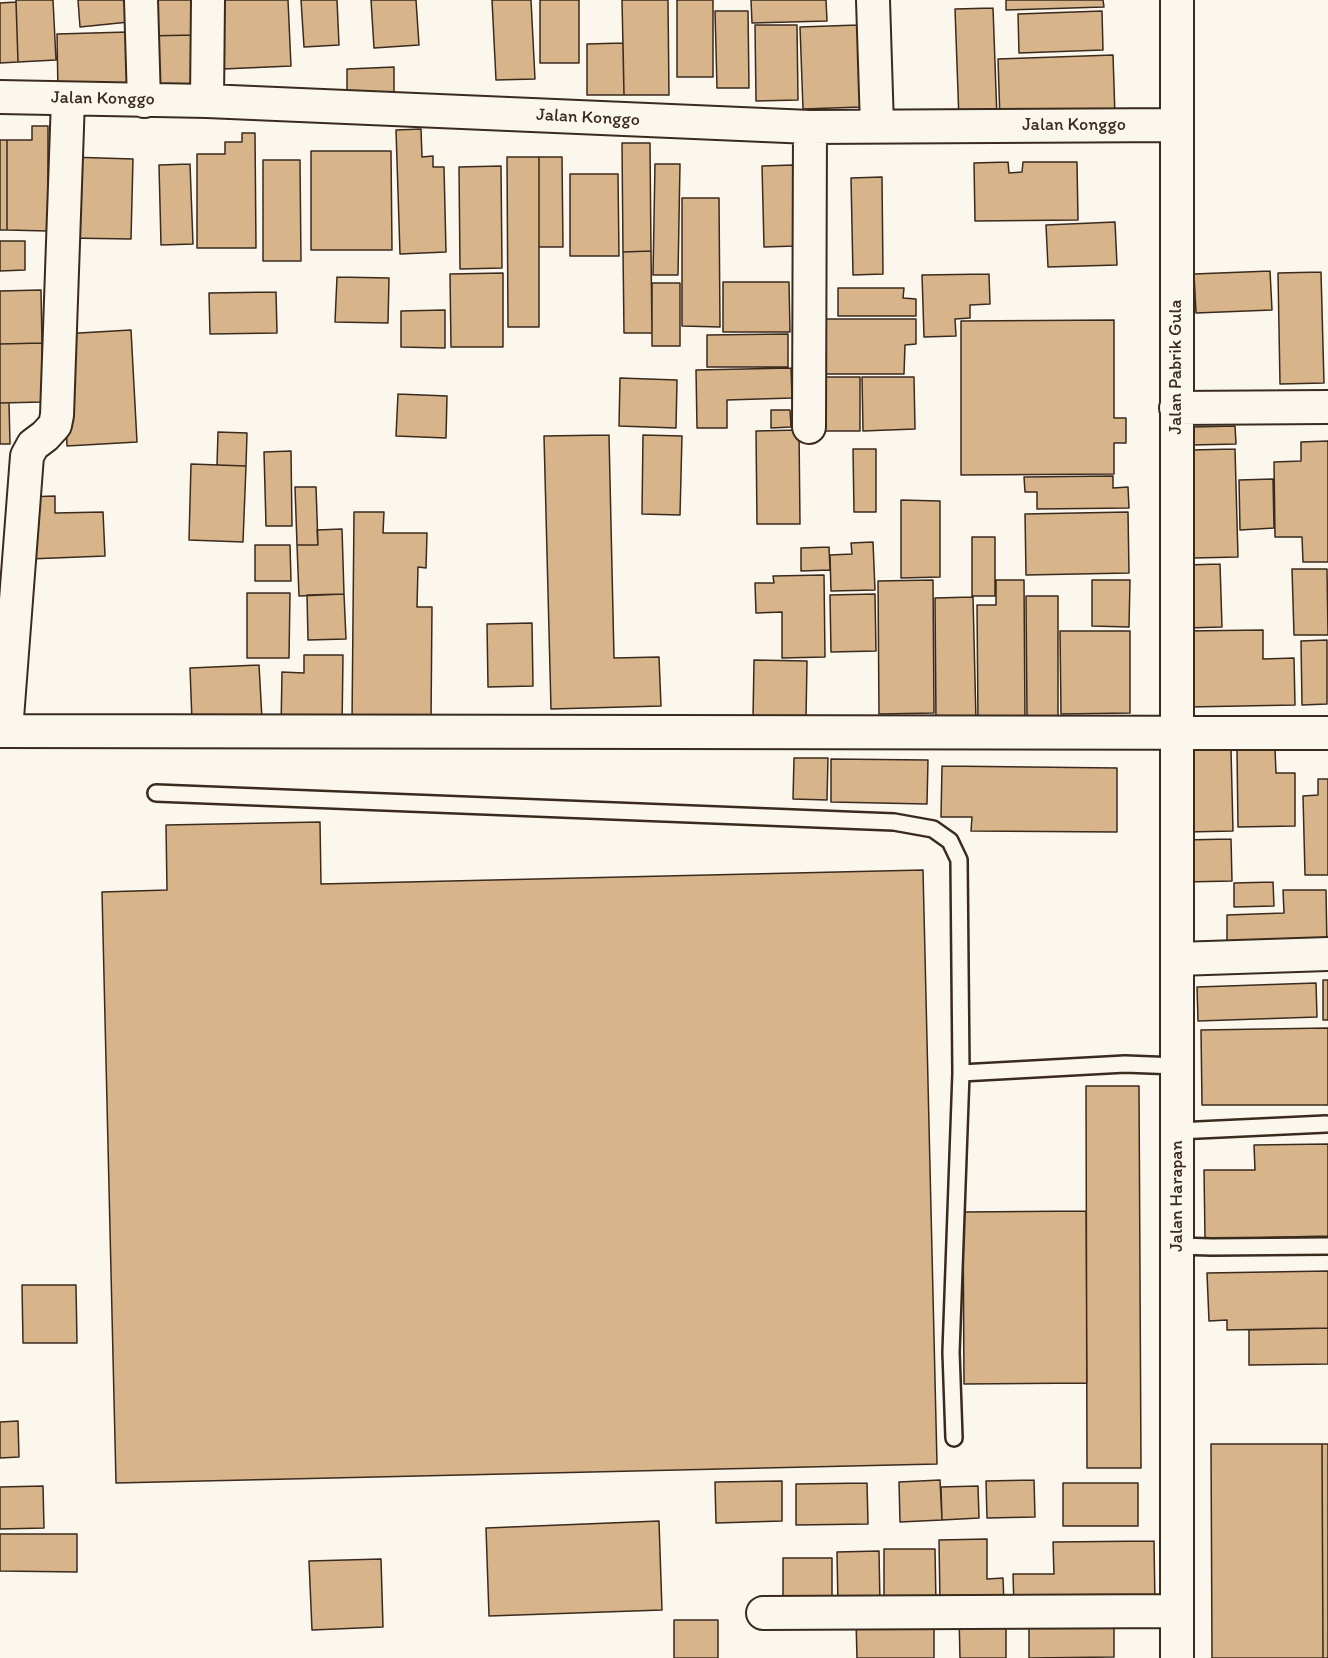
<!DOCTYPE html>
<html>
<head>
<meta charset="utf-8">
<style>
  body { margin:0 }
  canvas { display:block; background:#fbf7ec }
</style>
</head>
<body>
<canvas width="1328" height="1658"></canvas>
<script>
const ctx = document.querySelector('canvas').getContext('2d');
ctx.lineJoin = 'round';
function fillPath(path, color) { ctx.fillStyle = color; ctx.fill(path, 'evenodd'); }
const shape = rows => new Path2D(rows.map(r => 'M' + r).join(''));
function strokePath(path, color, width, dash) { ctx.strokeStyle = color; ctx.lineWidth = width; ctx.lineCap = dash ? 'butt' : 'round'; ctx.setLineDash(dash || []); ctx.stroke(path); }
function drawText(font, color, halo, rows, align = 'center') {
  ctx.font = font + ' Itim,sans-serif'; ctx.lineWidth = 5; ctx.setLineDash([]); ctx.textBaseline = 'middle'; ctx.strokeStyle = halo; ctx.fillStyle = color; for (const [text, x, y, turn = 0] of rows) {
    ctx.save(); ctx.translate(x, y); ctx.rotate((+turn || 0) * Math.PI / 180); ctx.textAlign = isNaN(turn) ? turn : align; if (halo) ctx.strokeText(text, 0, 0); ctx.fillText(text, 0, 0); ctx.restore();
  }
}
const building = shape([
  [16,0,53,0,56,60,18,62,16,0],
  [78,0,126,0,129,22,80,27,78,0],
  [145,0,196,0,196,35,145,36,145,0],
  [220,0,288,0,291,66,223,69,220,0],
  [301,0,337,0,339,45,304,47,301,0],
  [371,0,416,0,419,45,374,48,371,0],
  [492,0,531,0,535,79,496,80,492,0],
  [540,0,579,0,579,63,540,63,540,0],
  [622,0,668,0,669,95,624,95,622,0],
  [677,0,713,0,713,77,677,77,677,0],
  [751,0,826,0,827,21,752,23,751,0],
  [1006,0,1103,0,1104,7,1006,10,1006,0],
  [16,2,18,62,0,63,0,3,16,2],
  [993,8,997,118,959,120,955,9,993,8],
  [715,11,748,11,749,88,717,88,715,11],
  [1102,11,1103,50,1019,53,1018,14,1102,11],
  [755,25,797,25,798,100,756,101,755,25],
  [858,25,861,107,803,109,800,27,858,25],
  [128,32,129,91,58,93,57,34,128,32],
  [196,35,197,92,146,93,145,36,196,35],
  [623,43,624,95,587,95,587,44,623,43],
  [1113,55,1115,116,1000,120,998,59,1113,55],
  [394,67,394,98,347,98,347,69,394,67],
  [32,126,48,126,48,231,7,230,7,140,32,140,32,126],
  [421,129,422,157,433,156,433,167,444,167,446,252,400,254,396,130,421,129],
  [242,133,255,133,256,248,197,248,197,154,225,154,225,142,242,142,242,133],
  [0,140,7,140,7,230,0,230,0,140],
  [622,143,650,143,651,251,623,252,622,143],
  [311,151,391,151,392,250,311,250,311,151],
  [69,157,133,159,131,239,67,238,69,157],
  [507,157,539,157,539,327,508,327,507,157],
  [539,157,562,157,563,247,539,247,539,157],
  [263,160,300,160,301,261,263,261,263,160],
  [1008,162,1009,173,1022,172,1023,162,1077,162,1078,220,975,221,974,163,1008,162],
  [190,164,193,244,161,245,159,165,190,164],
  [655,164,680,164,678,275,653,275,655,164],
  [794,165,795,246,764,247,762,166,794,165],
  [501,166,502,268,460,269,459,167,501,166],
  [570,174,618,174,619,256,570,256,570,174],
  [882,177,883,274,853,275,851,178,882,177],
  [682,198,719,198,720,327,682,326,682,198],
  [1115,222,1117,265,1048,267,1046,225,1115,222],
  [0,241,25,241,25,270,0,271,0,241],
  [651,251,652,333,624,333,623,252,651,251],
  [1270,271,1272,310,1196,313,1194,274,1270,271],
  [1321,272,1324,383,1280,384,1278,273,1321,272],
  [503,273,503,347,451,347,450,274,503,273],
  [989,274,990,304,970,305,970,318,955,319,956,336,924,337,922,275,989,274],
  [337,277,389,278,388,323,335,322,337,277],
  [723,282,789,282,790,332,723,332,723,282],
  [652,283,680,283,680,346,652,346,652,283],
  [838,288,904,288,903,298,916,299,916,316,838,316,838,288],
  [41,290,42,343,0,344,0,291,41,290],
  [276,292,277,333,210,334,209,293,276,292],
  [445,310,445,348,401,347,401,311,445,310],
  [814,319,916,319,916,344,905,345,904,374,815,374,814,319],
  [1114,320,1114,418,1126,418,1126,443,1114,443,1114,474,961,475,961,321,1114,320],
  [131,330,137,442,67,446,62,334,131,330],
  [788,334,788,367,707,367,707,335,788,334],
  [42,343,43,402,0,403,0,344,42,343],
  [791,368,792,398,727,400,727,428,697,428,696,370,791,368],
  [814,377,860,377,860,431,815,431,814,377],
  [862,377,914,377,915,429,863,431,862,377],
  [620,378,677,380,676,428,619,426,620,378],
  [398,394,447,396,446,438,396,436,398,394],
  [0,403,9,403,10,444,0,444,0,403],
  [771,410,790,410,791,427,771,428,771,410],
  [1235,426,1236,444,1192,445,1192,427,1235,426],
  [799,430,800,524,757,524,756,431,799,430],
  [218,432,247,433,246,466,217,465,218,432],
  [609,435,614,658,659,657,661,706,551,709,544,436,609,435],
  [643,435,682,436,680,515,642,514,643,435],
  [1328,441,1328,562,1303,562,1302,537,1275,537,1274,462,1301,461,1301,442,1328,441],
  [853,449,876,449,876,512,854,512,853,449],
  [1235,449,1238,557,1194,558,1194,540,1184,541,1183,493,1193,492,1191,450,1235,449],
  [291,451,292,526,266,526,264,452,291,451],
  [191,464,246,466,243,542,189,540,191,464],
  [1113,476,1113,488,1128,487,1129,508,1037,509,1037,492,1025,492,1024,477,1113,476],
  [1273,479,1274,528,1240,530,1239,480,1273,479],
  [295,487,316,487,318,545,297,545,295,487],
  [55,496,55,513,103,512,105,556,29,559,26,497,55,496],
  [901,500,940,501,940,577,901,578,901,500],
  [354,512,384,512,383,533,427,533,426,568,418,567,417,607,432,607,431,722,352,722,354,512],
  [1128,512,1129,573,1026,575,1025,514,1128,512],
  [342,529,344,594,299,596,297,545,318,545,317,530,342,529],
  [972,537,995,537,995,596,972,596,972,537],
  [873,542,875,590,831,591,830,555,852,554,851,543,873,542],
  [255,545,290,545,291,581,255,581,255,545],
  [829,547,830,570,801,571,801,548,829,547],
  [1220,564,1222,627,1187,628,1186,565,1220,564],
  [1292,569,1327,569,1328,635,1294,635,1292,569],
  [824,575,825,657,782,658,782,612,756,613,755,583,774,583,773,576,824,575],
  [933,580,934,713,879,714,878,581,933,580],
  [996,580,1024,580,1025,721,978,721,977,605,996,605,996,580],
  [1092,580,1130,580,1129,627,1092,626,1092,580],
  [247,593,290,593,289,658,247,658,247,593],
  [344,594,346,639,308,640,307,595,344,594],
  [875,594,876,651,831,652,830,595,875,594],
  [1026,596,1058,596,1058,718,1027,718,1026,596],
  [973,597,976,721,936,722,935,598,973,597],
  [532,623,533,686,488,687,487,624,532,623],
  [1263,630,1263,659,1294,658,1295,705,1188,707,1186,631,1263,630],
  [1060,631,1130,631,1130,713,1061,714,1060,631],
  [1327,640,1327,704,1302,705,1301,641,1327,640],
  [304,655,343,655,342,729,281,728,282,672,304,673,304,655],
  [754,660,807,661,806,719,753,718,754,660],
  [259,665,262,719,192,722,190,668,259,665],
  [1184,749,1231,749,1233,831,1186,832,1184,749],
  [1275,749,1276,773,1295,773,1295,826,1238,827,1237,750,1275,749],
  [794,758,828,758,827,800,793,799,794,758],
  [831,759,928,760,927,804,831,802,831,759],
  [942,766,1117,768,1117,832,971,831,972,817,941,817,942,766],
  [1318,779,1328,779,1328,875,1305,875,1303,796,1318,795,1318,779],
  [320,822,321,884,923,870,937,1464,116,1483,102,892,167,890,166,825,320,822],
  [1231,839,1232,881,1184,882,1183,840,1231,839],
  [1273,882,1274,906,1234,907,1234,883,1273,882],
  [1283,890,1326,890,1327,947,1227,949,1227,915,1284,913,1283,890],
  [1323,980,1328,980,1328,1020,1323,1020,1323,980],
  [1316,983,1317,1017,1198,1021,1197,987,1316,983],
  [1328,1028,1328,1105,1202,1105,1201,1030,1328,1028],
  [1086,1086,1139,1086,1141,1468,1087,1468,1086,1086],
  [1328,1144,1328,1236,1205,1239,1204,1170,1255,1170,1254,1145,1328,1144],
  [1086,1211,1087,1383,964,1384,963,1212,1086,1211],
  [1328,1271,1328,1328,1227,1330,1227,1320,1209,1321,1207,1273,1328,1271],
  [22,1285,76,1285,77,1343,23,1343,22,1285],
  [1328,1328,1328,1364,1249,1365,1249,1330,1328,1328],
  [18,1421,19,1457,0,1458,0,1422,18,1421],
  [1211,1444,1322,1444,1323,1658,1212,1658,1211,1444],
  [1322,1444,1328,1444,1328,1658,1323,1658,1322,1444],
  [940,1480,942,1520,900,1522,899,1482,940,1480],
  [1034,1480,1035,1517,987,1518,986,1481,1034,1480],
  [782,1481,782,1521,716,1523,715,1482,782,1481],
  [867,1483,868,1524,796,1525,796,1484,867,1483],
  [1063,1483,1138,1483,1138,1526,1063,1526,1063,1483],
  [43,1486,44,1528,0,1529,0,1487,43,1486],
  [978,1486,979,1518,942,1520,941,1487,978,1486],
  [659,1521,662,1610,489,1616,486,1528,659,1521],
  [0,1534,77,1534,77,1572,0,1571,0,1534],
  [987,1539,987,1579,1003,1578,1004,1603,940,1604,939,1540,987,1539],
  [1154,1541,1155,1605,1014,1607,1013,1574,1054,1574,1053,1542,1154,1541],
  [884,1549,935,1549,936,1605,884,1605,884,1549],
  [879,1551,880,1605,838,1606,837,1552,879,1551],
  [783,1558,832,1558,832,1603,783,1604,783,1558],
  [381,1559,383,1627,312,1630,309,1561,381,1559],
  [959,1616,1006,1616,1006,1658,960,1658,959,1616],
  [1029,1617,1114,1617,1114,1657,1029,1658,1029,1617],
  [934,1619,934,1658,857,1658,856,1620,934,1619],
  [674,1620,718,1620,718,1658,674,1658,674,1620]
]);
fillPath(building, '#d7b489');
strokePath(building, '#3b2a1e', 1.5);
const service = shape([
  [156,793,894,822,933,829,950,841,959,860,961,1073],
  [1177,1131,1326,1124],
  [1177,1246,1212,1247,1328,1246],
  [954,1438,951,1352,961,1073,1125,1064,1177,1066]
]);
const minor = shape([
  [141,0,144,101],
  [873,0,877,126],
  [1177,0,1177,1658],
  [0,97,207,101,810,127,1177,125],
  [207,101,208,0],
  [1176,408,1328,407],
  [809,427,810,127],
  [0,731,1328,733],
  [6,731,27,456,33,445,45,436,55,425,57,415,68,99],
  [1177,959,1328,954],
  [763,1613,1177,1611]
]);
strokePath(service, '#3b2a1e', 20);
strokePath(minor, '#3b2a1e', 36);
strokePath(service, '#fbf7ec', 15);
strokePath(minor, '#fbf7ec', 32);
drawText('18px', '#3b2a1e', '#fbf7ec', [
  ["Jalan Konggo",103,99,1],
  ["Jalan Konggo",588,118,3],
  ["Jalan Konggo",1074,125],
  ["Jalan Pabrik Gula",1176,367,-90],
  ["Jalan Harapan",1177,1196,-90]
]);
</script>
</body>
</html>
